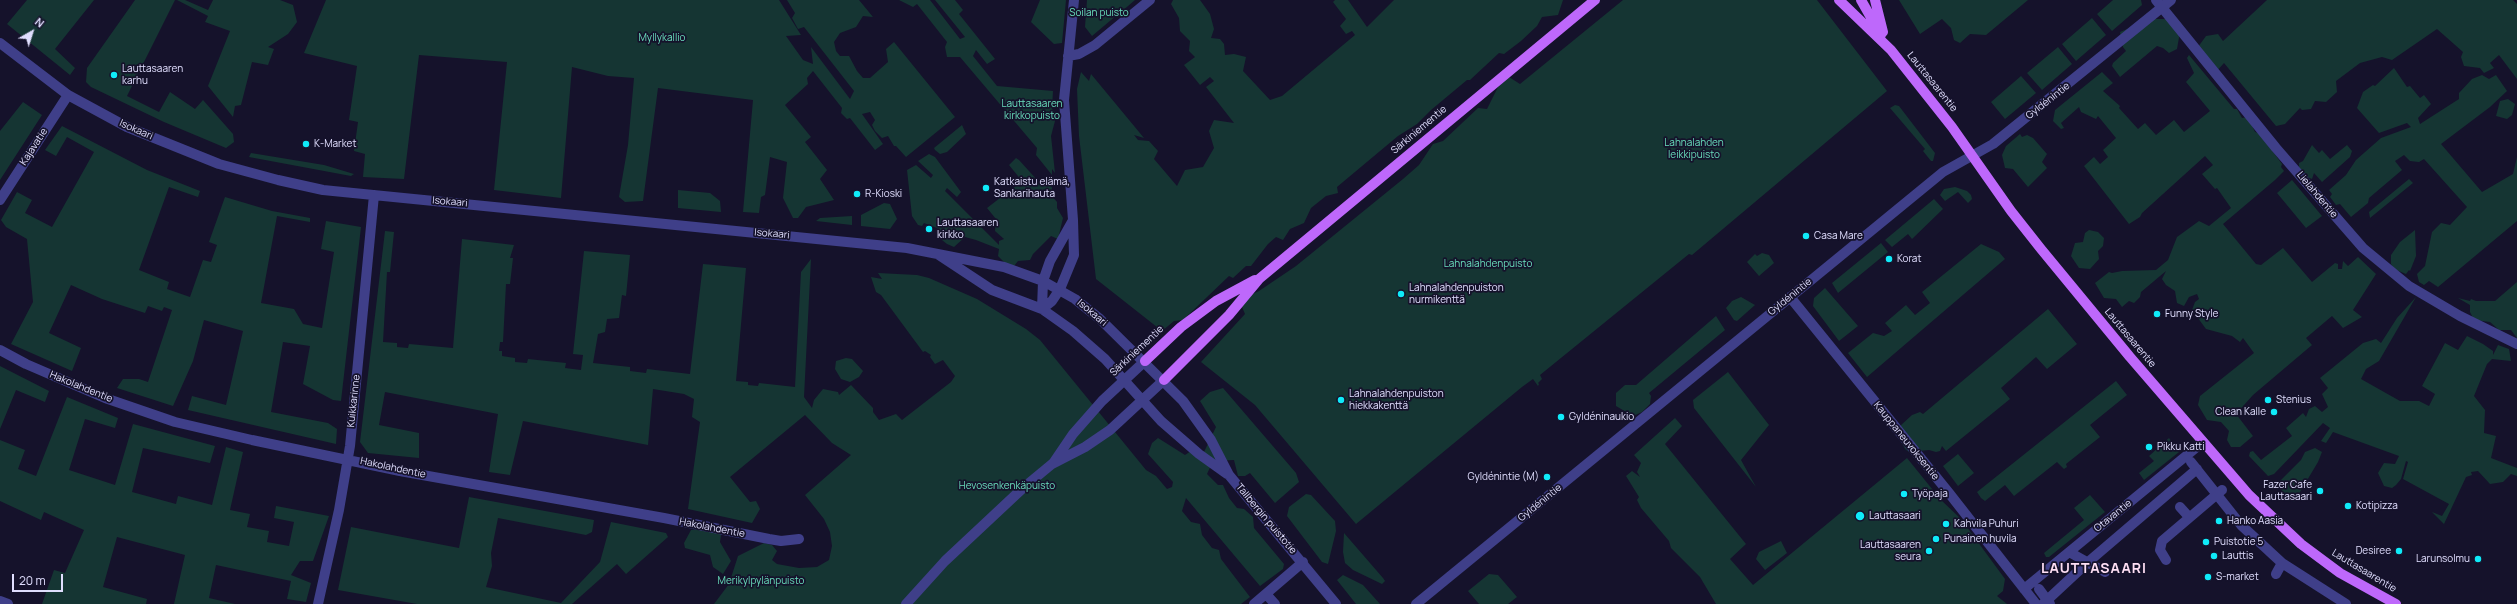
<!DOCTYPE html>
<html>
<head>
<meta charset="utf-8">
<style>
  body { margin:0 }
  #map { position:relative; width:2517px; height:604px; overflow:hidden; background:#15122b; font-family:Manrope,sans-serif }
  canvas { display:block }
  .north { position:absolute; left:12px; top:12px; width:40px; height:40px; -webkit-text-stroke:3px #15122b; paint-order:stroke; rotate:39deg; font-size:11px; font-weight:700; line-height:16px; text-align:center; color:#e0defe }
  .north::after { content:''; display:block; margin:auto; width:14px; height:18px; background:#e0defe; clip-path:polygon(50% 0,100% 100%,50% 72%,0 100%) }
  .scale { position:absolute; left:12px; top:574px; width:51px; height:18px; box-sizing:border-box; border:2px solid #e0defe; border-top:0; padding-left:5px; font-size:12px; line-height:14px; white-space:nowrap; color:#e0defe; -webkit-text-stroke:3px #15122b; paint-order:stroke }
</style>
</head>
<body>
<div id="map">
<canvas width="2517" height="604"></canvas>
<div class="north">N</div>
<div class="scale">20 m</div>
</div>
<script>
const ctx = document.querySelector('canvas').getContext('2d');
ctx.lineJoin = 'round';
function fillPath(path, color) { ctx.fillStyle = color; ctx.fill(path, 'evenodd'); }
const shape = rows => new Path2D(rows.map(r => 'M' + r).join(''));
function strokePath(path, color, width, dash) { ctx.strokeStyle = color; ctx.lineWidth = width; ctx.lineCap = dash ? 'butt' : 'round'; ctx.setLineDash(dash || []); ctx.stroke(path); }
function drawText(font, color, halo, rows, align = 'center') {
  ctx.font = font + ' Manrope,sans-serif'; ctx.lineWidth = 3.5; ctx.setLineDash([]); ctx.textBaseline = 'middle'; ctx.strokeStyle = halo; ctx.fillStyle = color; for (const [text, x, y, turn = 0] of rows) {
    ctx.save(); ctx.translate(x, y); ctx.rotate((+turn || 0) * Math.PI / 180); ctx.textAlign = isNaN(turn) ? turn : align; if (halo) ctx.strokeText(text, 0, 0); ctx.fillText(text, 0, 0); ctx.restore();
  }
}
fillPath(shape([
  [27,0,94,0,55,49,75,68,70,75,7,24],
  [135,0,175,0,127,96,159,112,170,92,195,109,203,100,233,134,234,142,226,148,164,122,91,87,86,82,87,68],
  [177,0,185,0,208,10,213,0,280,0,293,5,297,22,288,34,268,47,274,49,268,65,252,62,241,105,235,106,233,117,208,86,230,31,205,22,208,16],
  [326,0,779,0,801,35,786,36,803,60,813,64,811,47,850,99,854,91,804,27,798,29,792,18,795,13,787,0,859,0,873,17,863,16,856,27,840,33,834,42,836,51,840,56,849,56,857,71,863,78,870,78,888,62,886,49,894,42,955,117,906,157,896,146,894,146,888,136,882,138,875,131,872,125,875,120,870,112,862,114,883,144,875,150,850,118,847,119,841,113,842,108,813,71,807,78,808,84,785,105,811,137,805,142,827,170,820,179,834,200,806,207,798,218,793,218,783,198,787,162,770,157,765,195,761,197,759,213,743,212,753,100,658,88,643,201,625,202,619,197,628,145,634,78,608,76,572,67,561,198,494,190,507,62,419,55,404,179,363,177,365,154,354,151,358,122,349,120,357,66,304,53],
  [899,0,930,0,960,39,965,37,935,0,955,0,963,10,959,14,995,59,987,64,976,50,973,56,997,86,1053,91,1052,109,1055,112,1055,121,1051,136,1055,173,1052,169,1052,175,1036,155,1037,148,960,57,947,57,945,47,947,42,917,4,913,7],
  [1040,0,1066,0,1062,43,1054,44,1031,22],
  [1087,0,1135,0,1121,12,1120,16,1117,15,1092,36,1085,27],
  [1173,0,1200,0,1210,14,1214,29,1211,38,1220,39,1224,44,1225,55,1234,54,1246,57,1243,71,1270,100,1282,96,1355,35,1352,31,1346,34,1340,26,1346,19,1333,2,1335,0,1348,0,1367,27,1394,0,1563,0,1558,15,1542,17,1537,26,1521,41,1504,54,1499,53,1470,80,1467,80,1431,110,1417,124,1398,136,1337,187,1338,193,1326,196,1311,208,1304,223,1290,229,1283,240,1276,237,1268,244,1251,266,1246,266,1233,278,1229,276,1183,320,1174,321,1162,331,1096,279,1079,136,1077,89,1081,72,1089,81,1091,74,1144,138,1134,135,1138,140,1149,141,1158,151,1154,159,1177,186,1185,170,1203,167,1214,148,1209,131,1214,120,1234,123,1206,87,1214,81,1210,77,1200,85,1184,65,1195,57,1189,51,1190,41,1180,31,1179,18,1171,4],
  [1623,0,1817,0,1887,91,1692,255,1689,254,1540,375,1542,379,1538,383,1539,384,1538,386,1533,379,1522,387,1356,524,1255,405,1201,362,1245,314,1242,307,1246,297,1259,291,1296,266,1403,179,1419,165,1433,144,1443,141,1478,108,1487,109,1498,87,1509,77,1520,84],
  [1899,0,2028,0,1986,35,1970,34,1960,43,1954,40,1951,28,1942,19,1920,34],
  [2113,0,2141,0,2142,5,2112,31,2097,14],
  [2267,0,2513,0,2517,4,2517,79,2499,55,2490,63,2494,68,2484,73,2480,68,2464,66,2461,57,2463,52,2437,29,2392,60,2382,57,2360,63,2336,81,2337,92,2326,102,2315,101,2311,109,2302,110,2300,108,2285,124,2276,126,2224,63,2216,72,2198,47,2206,36,2218,34,2223,41],
  [2092,18,2106,35,2076,61,2062,44],
  [2151,19,2169,19,2181,26,2177,49,2169,53,2163,48,2157,46,2120,77,2112,66,2113,63,2126,51,2123,47,2120,32],
  [2058,47,2072,64,2042,90,2027,73],
  [2189,55,2234,109,2237,109,2242,118,2248,117,2255,132,2259,133,2282,164,2281,167,2284,171,2275,180,2223,224,2256,264,2261,265,2283,248,2312,282,2335,263,2338,264,2338,269,2342,269,2343,261,2348,266,2358,257,2376,274,2353,310,2362,317,2343,328,2332,316,2306,338,2312,345,2253,395,2236,414,2253,436,2240,447,2231,447,2227,440,2229,431,2221,422,2207,420,2198,405,2200,396,2254,353,2243,338,2240,342,2232,336,2206,329,2192,310,2195,302,2199,299,2197,294,2189,297,2184,306,2177,303,2175,291,2166,285,2162,279,2166,271,2141,292,2140,297,2134,303,2129,301,2122,307,2116,299,2104,298,2095,283,2109,272,2112,273,2122,271,2156,270,2168,260,2177,237,2199,221,2209,226,2231,208,2217,188,2215,189,2202,174,2213,165,2205,156,2142,213,2140,217,2129,224,2084,166,2094,157,2100,164,2108,157,2103,150,2116,138,2098,116,2096,119,2081,112,2079,107,2061,123,2064,128,2061,129,2053,121,2055,110,2102,72,2113,83,2103,91,2120,106,2119,108,2138,129,2145,123,2156,135,2174,120,2184,132,2210,111,2186,82,2194,73,2187,58],
  [2394,68,2407,87,2410,86,2420,98,2424,95,2431,104,2418,118,2420,124,2459,99,2459,93,2472,79,2482,75,2489,79,2496,75,2507,91,2490,107,2441,144,2482,192,2513,174,2517,157,2517,221,2438,287,2429,281,2424,285,2419,282,2417,274,2425,266,2432,232,2441,223,2450,225,2467,207,2424,159,2419,162,2410,161,2404,155,2395,161,2402,170,2369,198,2368,203,2351,217,2340,204,2336,205,2330,197,2332,194,2329,190,2346,175,2356,160,2381,138,2411,127,2407,123,2379,133,2357,108,2363,92,2373,85,2375,86],
  [2021,76,2036,93,2005,119,1991,102],
  [2508,99,2515,104,2512,115,2507,119,2496,116,2500,101],
  [23,102,42,115,0,180,0,131],
  [1895,105,1899,106,1935,153,1933,161,1931,161,1923,151,1925,149,1890,108],
  [962,125,966,134,947,152,940,154,935,150,934,148],
  [62,126,147,170,200,191,198,197,169,187,139,270,169,282,167,289,190,297,203,260,211,262,217,245,209,242,225,197,272,211,310,218,310,222,277,216,261,303,294,309,303,324,322,328,334,252,321,249,326,221,361,227,341,401,333,400,303,384,310,346,283,342,271,412,328,423,337,429,336,444,188,410,192,396,226,405,243,331,204,320,193,361,173,406,117,388,123,379,139,379,148,382,172,310,164,307,162,311,148,306,145,313,102,299,71,285,49,333,81,348,72,371,11,344,33,302,27,239,6,227,1,220,17,192,32,200,25,213,52,227,94,152,67,137,56,156,45,150],
  [2020,134,2022,137,2027,135,2033,138,2047,154,2042,162,2047,168,2028,187,2013,169,2005,168,2002,155,2006,146],
  [2312,145,2319,153,2322,150,2330,159,2347,145,2352,151,2350,157,2322,182,2314,173,2312,179,2305,176,2299,168,2299,163,2303,161],
  [251,153,324,165,354,174,351,176,249,157],
  [929,154,935,157,961,192,957,197,947,188,945,191,999,245,999,241,1004,239,995,231,996,219,987,208,1022,181,1009,165,1016,158,1019,160,1039,182,1042,180,1051,184,1053,193,1051,195,1057,202,1057,208,1063,218,1058,239,1051,236,1033,254,1030,260,1018,261,1014,266,1009,267,998,256,999,249,976,240,965,237,954,247,947,244,937,236,937,228,924,223,922,226,918,225,912,216,907,170,916,165,931,178,933,175,918,161],
  [2409,179,2413,183,2370,218,2369,212],
  [2292,180,2322,216,2306,228,2277,193],
  [1955,187,1967,191,1971,195,1972,199,1968,203,1958,192,1945,201,1940,195,1944,189],
  [678,190,710,193,720,201,721,212,678,208],
  [1934,199,1943,209,1912,239,1908,234,1892,247,1885,240],
  [884,203,890,204,897,219,890,229,861,226,861,215],
  [852,216,852,225,816,221,820,218],
  [2089,230,2098,232,2104,238,2103,246,2098,251,2099,259,2090,269,2079,268,2071,256,2075,243,2083,242,2085,233],
  [2415,230,2416,256,2410,271,2409,270,2406,274,2394,269,2391,264,2391,255,2400,242],
  [385,231,394,232,390,272,387,272,383,342,397,343,397,347,408,348,409,344,453,348,462,239,514,245,510,258,513,258,510,284,506,284,503,342,500,342,499,351,502,351,502,356,515,358,515,362,527,363,528,359,566,363,565,368,581,370,583,355,573,354,584,251,630,255,626,296,622,295,619,318,607,319,605,332,598,334,593,363,630,367,630,371,646,373,647,369,690,374,703,264,746,268,736,381,748,382,748,385,758,386,759,383,795,387,801,272,811,259,804,397,812,408,814,400,823,389,838,392,839,395,851,385,873,408,873,412,879,420,896,414,902,420,951,382,955,376,943,360,935,364,930,357,931,355,925,351,923,352,881,295,876,292,871,277,882,279,878,273,917,275,929,278,977,299,1026,329,1040,340,1146,470,1156,476,1167,489,1172,487,1173,482,1148,454,1152,443,1158,438,1185,455,1191,451,1204,452,1216,427,1200,401,1210,392,1223,388,1296,473,1299,482,1275,503,1250,473,1245,476,1238,476,1234,460,1213,461,1207,474,1218,485,1223,485,1229,498,1237,508,1244,509,1253,517,1254,528,1284,564,1283,569,1260,586,1186,498,1182,511,1191,522,1200,524,1202,535,1212,548,1219,550,1221,559,1250,597,1241,604,714,604,729,584,738,556,764,543,772,545,777,551,772,560,777,564,799,568,817,567,829,560,832,546,830,532,824,519,805,495,851,455,832,443,805,415,730,477,750,502,756,501,760,509,752,523,688,509,700,422,692,417,694,399,684,394,653,389,648,445,523,421,510,475,489,472,498,414,385,392,379,425,419,433,419,458,368,453,360,442],
  [1881,243,1888,252,1838,293,1832,283],
  [1981,244,1999,252,2005,259,1867,377,1848,353,1873,333,1884,336,1892,331,1885,323,1906,305,1915,315,1930,303,1922,292],
  [1762,253,1769,255,1774,263,1759,276,1747,262,1755,254,1757,256],
  [2517,282,2517,338,2511,330,2499,330,2490,322,2474,320,2470,312,2470,305,2458,298,2470,301,2471,299,2476,301,2495,301],
  [1825,288,1858,326,1839,341,1813,306,1814,298],
  [1741,297,1755,305,1737,321,1734,320,1726,308,1732,301],
  [2416,297,2379,361,2366,369,2361,379,2400,401,2419,401,2429,406,2435,394,2422,386,2445,343,2458,350,2467,336,2483,344,2493,351,2493,355,2498,345,2509,349,2511,361,2492,359,2487,364,2474,396,2485,410,2484,433,2496,436,2491,458,2517,468,2517,476,2511,474,2503,482,2490,484,2478,471,2471,472,2472,475,2466,477,2444,524,2432,512,2442,516,2449,504,2403,479,2408,462,2406,461,2401,479,2396,485,2392,488,2384,486,2378,473,2384,463,2395,464,2399,456,2333,432,2326,443,2321,441,2330,428,2323,423,2274,474,2268,476,2249,456,2250,452,2253,451,2261,460,2292,436,2286,428,2303,413,2306,417,2309,409,2315,406,2322,412,2328,407,2322,394,2328,388,2320,378,2363,343,2376,339,2381,343,2397,318],
  [2048,309,2077,344,2047,369,2036,357,2001,388,2010,399,1946,451,1942,446,1940,451,1936,452,1929,450,1909,452,1905,449,1898,435,1900,426,1912,415,1920,412,1923,414],
  [1716,316,1725,330,1649,393,1651,396,1650,404,1642,412,1633,416,1616,406,1616,393,1625,385,1636,385],
  [846,358,852,359,863,371,859,377,850,382,841,379,835,369,836,361],
  [0,366,49,391,45,402,16,390,0,429],
  [1728,372,1769,425,1741,460,1756,487,1694,408,1693,400],
  [2116,381,2127,395,2090,425,2100,437,2066,464,2067,467,2064,469,2057,462,2014,496,2005,485,1985,501,1981,498,1977,492],
  [67,397,118,418,115,428,85,419,69,470,115,485,133,424,215,446,210,463,143,448,132,492,176,504,178,496,212,505,226,447,243,452,230,510,250,514,247,527,269,531,267,542,289,546,294,522,274,518,276,506,329,516,313,561,300,561,291,575,311,583,306,602,287,599,291,581,216,565,209,598,235,604,174,604,185,555,117,537,103,587,147,599,146,604,42,604,54,570,65,573,84,530,44,512,41,520,0,501,0,440,25,450,18,469,36,476],
  [1675,418,1682,426,1665,444,1746,544,1730,559,1753,585,1907,458,1941,500,1961,519,2005,579,2003,591,1997,596,2007,604,1716,604,1700,577,1671,548,1669,541,1641,508,1637,500,1639,497,1626,476,1632,471,1640,477,1637,472,1641,463,1634,455],
  [2169,438,2179,452,2144,480,2139,473,2154,461,2149,456],
  [2315,448,2322,452,2318,462,2294,502,2276,485,2301,460,2305,452],
  [1958,454,1974,473,1958,486,1943,466],
  [1306,494,1311,495,1335,521,1336,531,1328,564,1322,562,1287,516,1289,507],
  [2090,495,2105,512,2049,557,2046,557,2044,553,2084,520,2074,508],
  [469,497,594,520,592,532,586,535,498,518,491,553,492,566,486,587,561,603,600,562,611,522,666,533,668,537,626,574,617,564,572,604,417,604,338,590,351,527,459,548],
  [718,527,721,535,720,542,731,561,723,574,713,567,710,555,685,548,684,543,691,530],
  [1344,533,1383,578,1385,581,1382,584,1353,570,1345,563,1343,552],
  [1781,541,1787,553,1765,570,1756,559,1759,552],
  [1489,574,1498,575,1517,597,1508,604,1479,604,1468,591],
  [1343,575,1363,585,1380,604,1356,604,1337,580]
]), '#153533');
strokePath(shape([
  [2156,0,2276,148,2363,248,2409,286,2460,316,2517,344],
  [0,43,68,95,127,127,219,164,278,180,323,190,907,248,1004,267,1043,281,1075,299,1100,319,1183,401,1211,440,1229,475,1336,604],
  [1068,56,1079,54,1095,45,1150,0],
  [0,200,68,95],
  [939,255,992,290,1042,309,1073,331,1105,359,1161,421,1199,454,1227,474],
  [1790,297,1949,493,2036,604],
  [1042,309,1052,301,1060,289,1074,255,1073,220,1064,100,1074,0],
  [1042,309,1043,281,1050,261,1072,222],
  [0,350,26,364,105,398,175,422,252,440,400,471,664,518,769,539,781,541,799,539],
  [1054,462,1073,434,1102,401,1145,361],
  [2191,462,2241,525,2282,563,2346,604],
  [2180,507,2189,517],
  [2069,552,2105,572],
  [2166,560,2160,550,2162,541,2222,490],
  [2276,574,2282,563],
  [2024,589,2203,442],
  [2039,589,2050,604],
  [1266,594,1275,604],
  [0,601,8,604],
  [318,604,339,510,350,446,374,195],
  [906,604,945,561,1023,488,1052,464,1085,447,1110,430,1164,380],
  [1254,604,1303,562],
  [1416,604,1943,172,1993,144,2171,0],
  [2043,604,2087,563,2197,469]
]), '#3f3f89', 10);
strokePath(shape([
  [1839,0,1891,50,1952,127,2011,211,2041,249,2130,357,2249,495,2301,544,2340,573,2396,604],
  [1861,0,1881,35],
  [1875,0,1883,32],
  [1145,361,1181,327,1216,301,1255,280],
  [1164,380,1229,315,1259,279,1595,0]
]), '#be68fb', 10);
for (const [x, y, r, color] of [
  [114,75,4,"#0febf9"],
  [306,144,4,"#0febf9"],
  [986,188,4,"#0febf9"],
  [857,194,4,"#0febf9"],
  [929,229,4,"#0febf9"],
  [1806,236,4,"#0febf9"],
  [1889,259,4,"#0febf9"],
  [1401,294,4,"#0febf9"],
  [2157,314,4,"#0febf9"],
  [1341,400,4,"#0febf9"],
  [2268,400,4,"#0febf9"],
  [2274,412,4,"#0febf9"],
  [1561,417,4,"#0febf9"],
  [2149,447,4,"#0febf9"],
  [1547,477,4,"#0febf9"],
  [2320,491,4,"#0febf9"],
  [1904,494,4,"#0febf9"],
  [2348,506,4,"#0febf9"],
  [1860,516,5,"#0febf9"],
  [2219,521,4,"#0febf9"],
  [1946,524,4,"#0febf9"],
  [1936,539,4,"#0febf9"],
  [2206,542,4,"#0febf9"],
  [1929,551,4,"#0febf9"],
  [2399,551,4,"#0febf9"],
  [2214,556,4,"#0febf9"],
  [2478,559,4,"#0febf9"],
  [2208,577,4,"#0febf9"]
]) { const dot = new Path2D(); dot.arc(x, y, r, 0, 2 * Math.PI); ctx.fillStyle = color; ctx.fill(dot); strokePath(dot, '#15122b', 1.5); }
drawText('10px', '#69debc', '#15122b', [
  ["Soilan puisto",1099,13],
  ["Myllykallio",662,38],
  ["Lauttasaaren",1032,104],
  ["kirkkopuisto",1032,116],
  ["Lahnalahden",1694,143],
  ["leikkipuisto",1694,155],
  ["Lahnalahdenpuisto",1488,264],
  ["Hevosenkenkäpuisto",1007,486],
  ["Merikylpylänpuisto",761,581]
]);
drawText('10px', '#e0defe', '#15122b', [
  ["Lauttasaaren",122,69],
  ["karhu",122,81],
  ["K-Market",314,144],
  ["Katkaistu elämä,",994,182],
  ["Sankarihauta",994,194],
  ["R-Kioski",865,194],
  ["Lauttasaaren",937,223],
  ["kirkko",937,235],
  ["Casa Mare",1814,236],
  ["Korat",1897,259],
  ["Lahnalahdenpuiston",1409,288],
  ["nurmikenttä",1409,300],
  ["Funny Style",2165,314],
  ["Lahnalahdenpuiston",1349,394],
  ["hiekkakenttä",1349,406],
  ["Stenius",2276,400],
  ["Clean Kalle",2266,412,"right"],
  ["Gyldéninaukio",1569,417],
  ["Pikku Katti",2157,447],
  ["Gyldénintie (M)",1539,477,"right"],
  ["Fazer Cafe",2312,485,"right"],
  ["Lauttasaari",2312,497,"right"],
  ["Työpaja",1912,494],
  ["Kotipizza",2356,506],
  ["Lauttasaari",1869,516],
  ["Hanko Aasia",2227,521],
  ["Kahvila Puhuri",1954,524],
  ["Punainen huvila",1944,539],
  ["Puistotie 5",2214,542],
  ["Lauttasaaren",1921,545,"right"],
  ["seura",1921,557,"right"],
  ["Desiree",2391,551,"right"],
  ["Lauttis",2222,556],
  ["Larunsolmu",2470,559,"right"],
  ["S-market",2216,577]
], 'left');
drawText('10px', '#e0defe', '#15122b', [
  ["Lauttasaarentie",1932,82,51],
  ["Gyldénintie",2048,101,-38],
  ["Isokaari",136,130,24],
  ["Särkiniementie",1419,130,-40],
  ["Kajavatie",34,147,-57],
  ["Lielahdentie",2317,195,50],
  ["Isokaari",450,202,5],
  ["Isokaari",772,234,5],
  ["Gyldénintie",1790,297,-39],
  ["Isokaari",1092,313,40],
  ["Lauttasaarentie",2130,338,50],
  ["Särkiniementie",1137,351,-43],
  ["Hakolahdentie",81,387,22],
  ["Kuikkarinne",354,401,-84],
  ["Kauppaneuvoksentie",1906,441,51],
  ["Hakolahdentie",393,468,12],
  ["Gyldénintie",1540,503,-39],
  ["Otavantie",2113,516,-39],
  ["Tallbergin puistotie",1266,519,50],
  ["Hakolahdentie",712,528,11],
  ["Lauttasaarentie",2364,571,31]
]);
ctx.letterSpacing = '1px';
drawText('bold 14px', '#fedff4', '#15122b', [
  ["LAUTTASAARI",2094,569]
]);
ctx.letterSpacing = '0px';
</script>
</body>
</html>
